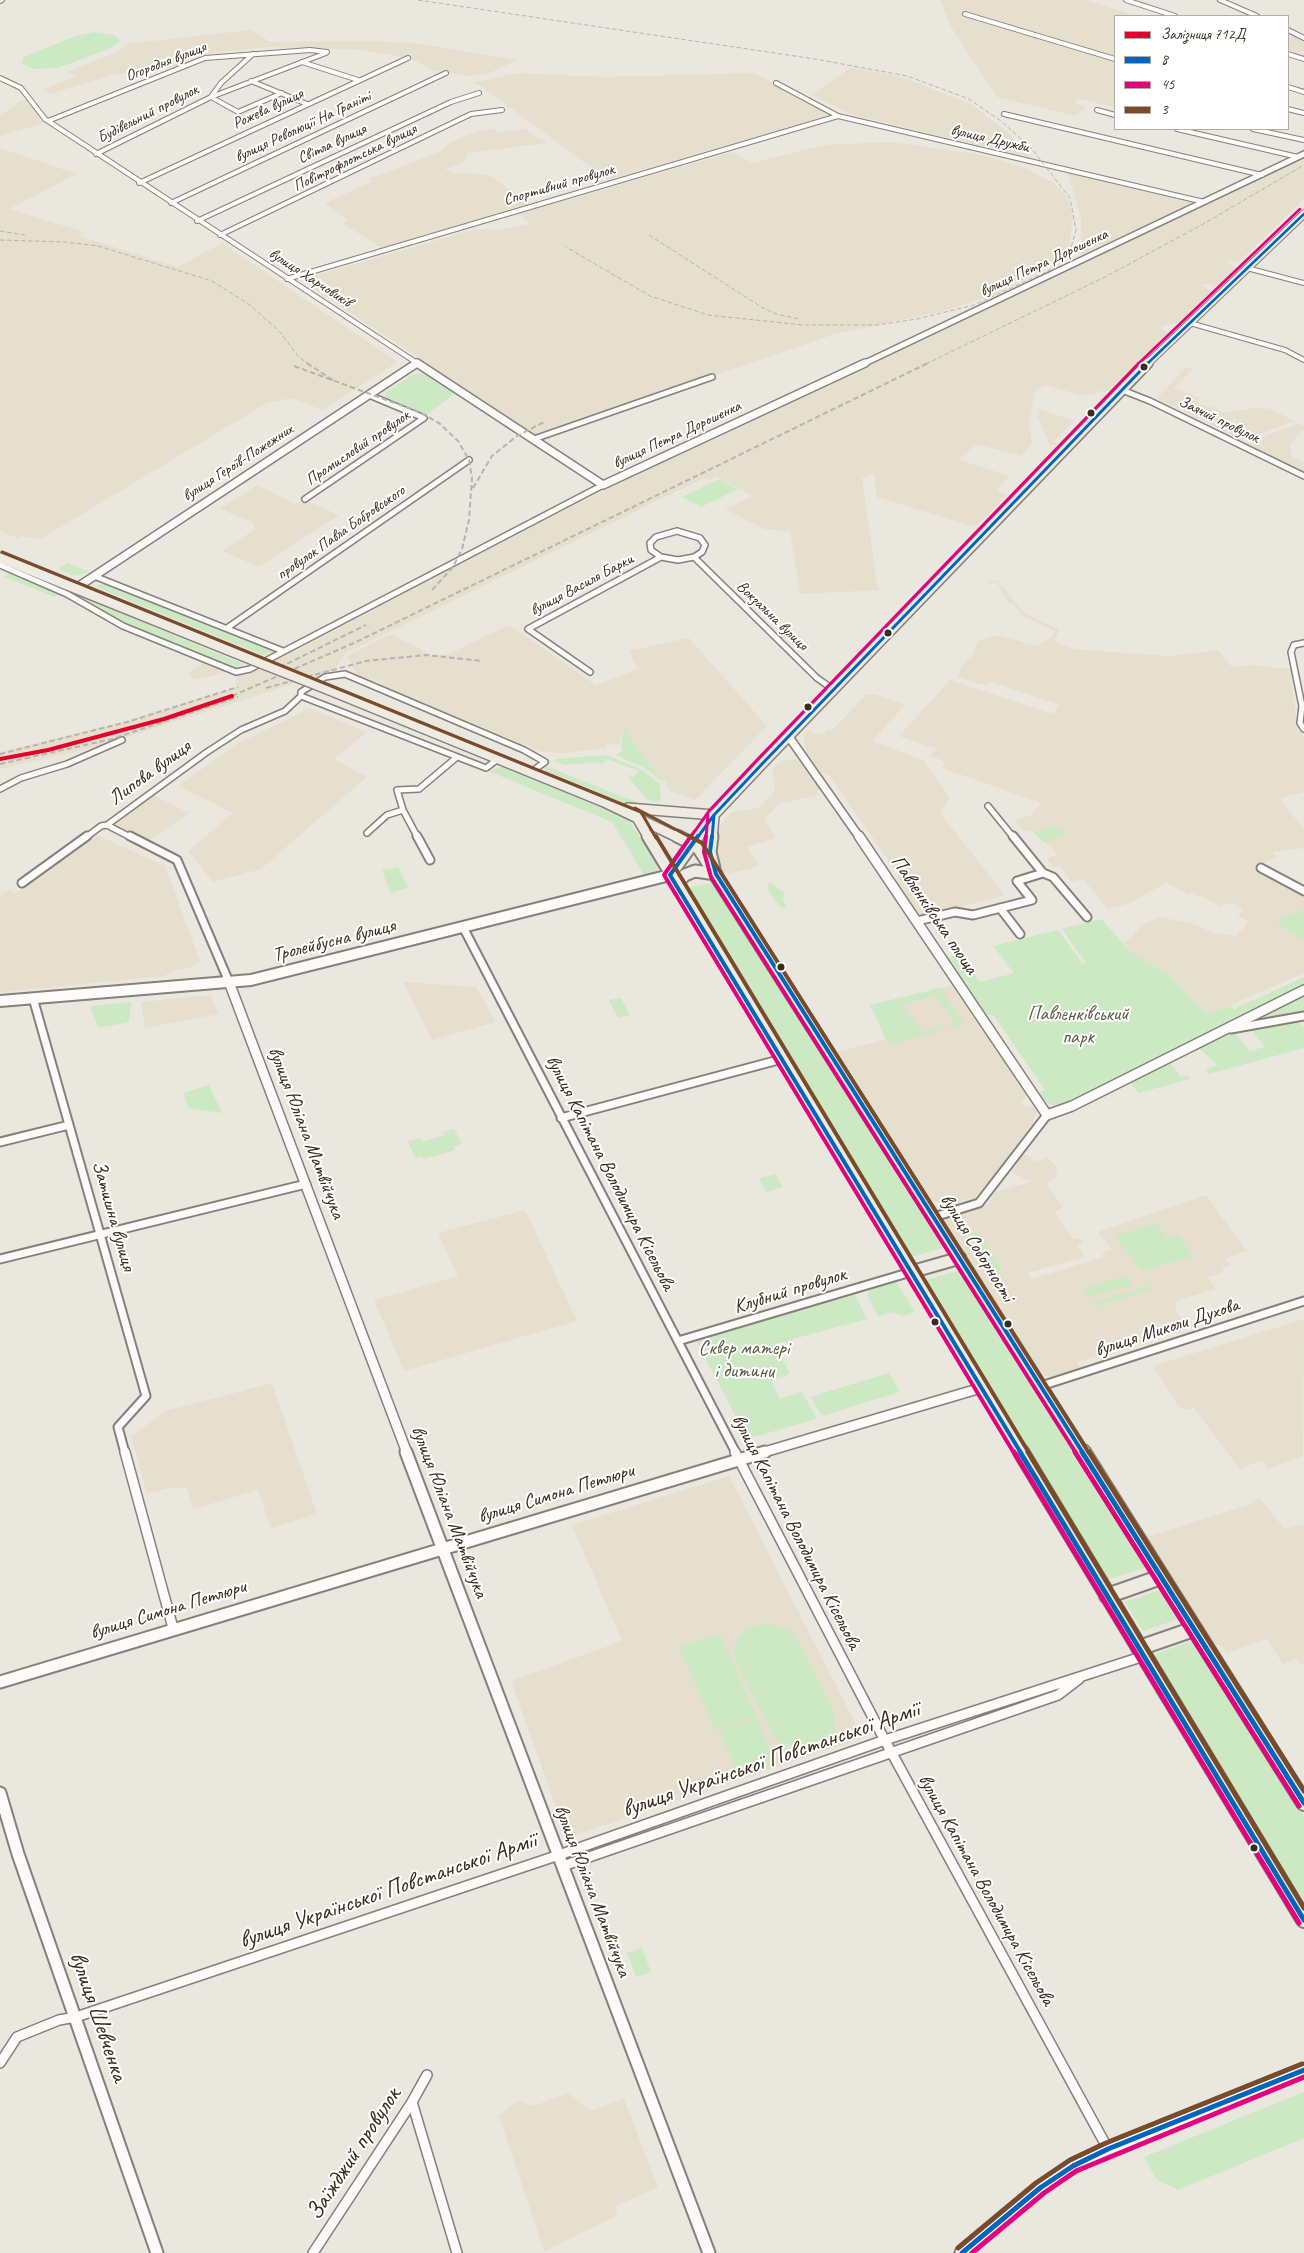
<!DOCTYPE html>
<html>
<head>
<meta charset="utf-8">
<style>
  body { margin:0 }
  #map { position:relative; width:1304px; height:2253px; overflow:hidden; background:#eae7df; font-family:Caveat,sans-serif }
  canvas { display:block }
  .legend { position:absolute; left:1114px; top:15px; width:175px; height:115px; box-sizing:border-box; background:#fff; border:1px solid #b1aaa5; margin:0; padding:6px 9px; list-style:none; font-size:15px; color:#3b2a1e }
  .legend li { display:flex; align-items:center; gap:10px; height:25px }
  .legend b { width:25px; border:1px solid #b1aaa5 }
</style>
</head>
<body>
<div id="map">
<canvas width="1304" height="2253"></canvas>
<ul class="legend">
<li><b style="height:6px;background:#e4002b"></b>Залізниця 712Д</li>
<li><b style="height:6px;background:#0065bd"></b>8</li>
<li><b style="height:6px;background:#e5007d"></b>45</li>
<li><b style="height:6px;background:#7a4b2a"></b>3</li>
</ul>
</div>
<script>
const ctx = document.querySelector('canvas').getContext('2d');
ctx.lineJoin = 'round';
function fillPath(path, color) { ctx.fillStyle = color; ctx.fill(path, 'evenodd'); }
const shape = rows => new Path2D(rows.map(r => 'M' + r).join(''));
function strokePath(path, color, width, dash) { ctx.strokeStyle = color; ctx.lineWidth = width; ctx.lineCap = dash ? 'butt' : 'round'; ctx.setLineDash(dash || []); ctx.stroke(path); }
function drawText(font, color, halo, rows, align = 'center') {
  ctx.font = font + ' Caveat,sans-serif'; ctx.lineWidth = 4; ctx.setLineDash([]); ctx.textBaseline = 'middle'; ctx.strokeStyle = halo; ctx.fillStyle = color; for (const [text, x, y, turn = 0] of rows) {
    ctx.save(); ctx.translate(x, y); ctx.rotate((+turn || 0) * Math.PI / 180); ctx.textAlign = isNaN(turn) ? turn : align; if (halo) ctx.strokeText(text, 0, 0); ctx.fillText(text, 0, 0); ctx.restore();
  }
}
fillPath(shape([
  [940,0,1086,0,1137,16,1115,16,1115,107,1078,99,1075,102,1086,108,1075,116,997,97,951,27],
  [251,30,271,42,373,41,422,44,517,60,490,73,469,76,433,70,409,58,363,50,267,47,201,54,197,60,168,69,116,74,50,94,43,89,76,77,67,72,119,51,126,44],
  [1288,34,1304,41,1304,51,1295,53,1288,51],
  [852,67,902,77,971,104,1008,133,1032,158,853,115,811,95],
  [519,73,604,77,754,73,833,114,608,180,475,82],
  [22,100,27,100,44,123,0,136,0,116],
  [493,129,500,132,525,129,546,143,468,153,464,162,445,169,454,173,471,173,490,176,531,203,382,248,342,223,348,220,325,203,371,182,369,179,439,152,449,143,478,131],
  [891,142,978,154,1026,168,1055,184,1068,198,1073,217,1069,247,1045,269,992,296,939,312,835,334,535,437,490,405,301,280,475,229,500,230,530,224,519,214,732,152,753,163,823,145],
  [0,148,77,174,9,209,85,232,79,236,178,267,222,243,398,362,322,410,291,398,267,403,41,539,23,536,19,539,0,531],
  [1304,157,1304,199,1240,261,1228,261,1227,263,1237,268,1220,284,1216,286,1205,283,1202,286,1212,291,1180,322,1162,326,1160,328,1169,333,1110,389,1105,392,1098,391,1094,394,1080,395,1045,385,1035,393,1029,423,1032,444,1021,456,976,444,959,460,1010,476,996,491,1007,495,975,527,877,497,874,474,862,478,877,584,880,590,800,594,790,532,764,529,725,509,753,496,717,477,709,480,704,478,346,653,333,671,96,747,0,769,0,752,130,720,236,687,236,676,250,673,300,649,458,565,628,478,1055,277],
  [1068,173,1197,203,1081,255,1081,218],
  [1186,367,1193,369,1174,388,1200,398,1196,402,1210,408,1212,406,1234,419,1231,422,1255,435,1243,440,1157,398],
  [1259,407,1264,410,1269,408,1294,421,1257,435,1234,421,1237,420,1225,413],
  [1039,409,1075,421,1053,442,1057,443,1056,445,1050,445,1038,417],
  [1297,424,1304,426,1304,429,1290,444,1292,456,1304,463,1304,474,1247,443],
  [257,485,295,504,305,500,339,515,259,567,222,551,255,529,252,522,220,509],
  [997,580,1024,613,1059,630,1054,641,1073,649,1169,656,1218,650,1232,667,1252,665,1290,669,1297,726,1304,737,1304,792,1281,798,1282,802,1304,829,1304,848,1273,852,1277,857,1256,867,1269,878,1304,896,1304,973,1208,1015,1169,975,1131,952,1123,942,1130,939,1141,926,1160,917,1193,924,1215,933,1236,936,1249,921,1238,917,1243,909,1232,902,1229,905,1225,903,1220,906,1201,896,1198,897,1193,892,1189,895,1166,883,1127,904,1108,909,1083,879,1071,882,1060,866,1053,867,1047,858,1057,855,1054,849,1043,842,1065,834,1054,826,1033,832,1023,830,1014,820,1031,815,1041,803,942,768,946,762,930,756,936,749,899,736,950,680,1052,714,1060,705,989,681,986,685,978,684,957,676,960,672,958,671,976,650,973,649,980,640,997,635,1037,646,1054,635,1052,633,1055,631,1023,616,1013,603,1010,604,996,581,988,584,987,582],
  [509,625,596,685,638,669,629,651,689,638,767,726,695,800,671,791,666,785,667,781,660,780,624,728,619,744,606,745,606,748,564,753,542,752,380,685,382,683,367,678,359,678,347,656,391,634,437,658,438,655,448,654],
  [202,663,226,672,200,679,192,679,189,672],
  [874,694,905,705,872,741,923,760,950,798,940,813,1005,895,927,916,918,915,896,882,898,874,829,775,823,774,806,752,803,734,807,730,822,735,828,729,832,730,866,695],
  [310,708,367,732,334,759,367,777,261,869,213,882,188,851,233,813,178,786,238,743],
  [794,759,806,766,823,789,816,791,819,795,779,804,764,819,776,838,747,847,759,866,724,875,713,853,714,838,723,822,732,812,759,808,775,791,772,769,781,761],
  [153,795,189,813,147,842,113,824],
  [95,834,165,866,200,961,191,967,172,971,165,976,0,992,0,896,9,890,16,893],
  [403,982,476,987,496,1022,432,1040],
  [955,985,1029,1094,1021,1101,1025,1106,1034,1108,1038,1112,1034,1118,1034,1122,979,1196,945,1207,931,1200,837,1052,886,1039,870,1005],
  [210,995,219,1014,145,1028,141,1002],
  [1023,1153,1033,1158,1035,1162,1047,1158,1056,1166,1057,1176,1046,1183,1063,1207,1055,1212,1072,1238,1081,1240,1084,1242,1077,1245,1085,1257,1027,1273,1031,1279,1101,1258,1104,1252,1112,1250,1098,1232,1206,1195,1247,1251,1225,1258,1231,1265,1222,1268,1224,1272,1208,1277,1216,1289,1184,1298,1176,1303,1176,1310,1189,1329,1077,1362,1080,1368,1053,1377,1045,1376,1038,1368,944,1221,948,1216,989,1204,995,1192,1032,1182,1011,1172],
  [525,1210,577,1321,404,1371,374,1300,458,1276,438,1233],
  [1304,1319,1303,1456,1268,1469,1262,1460,1240,1469,1194,1408,1187,1410,1178,1406,1153,1366],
  [272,1383,317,1514,271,1528,258,1490,193,1509,187,1488,170,1488,147,1494,131,1436,166,1411],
  [729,1476,863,1738,567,1838,511,1681,622,1641,572,1525],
  [1259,1498,1285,1529,1304,1524,1304,1662,1300,1664,1297,1659,1283,1664,1267,1639,1227,1653,1222,1646,1213,1644,1173,1577,1168,1574,1143,1534,1150,1536,1251,1504],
  [568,2093,590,2111,624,2099,658,2187,616,2206,617,2216,544,2251,499,2116,517,2101,534,2106]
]), '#e7dfce');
fillPath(shape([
  [95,32,114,35,119,39,119,42,111,48,58,68,33,69,22,63,23,58,30,54,79,35],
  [422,373,432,376,457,392,426,415,386,397,385,393,412,375],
  [719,479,738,489,701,507,682,497],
  [68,563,90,572,74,576,60,570,60,568],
  [10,573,61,593,55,597,4,577],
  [105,581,272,650,274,652,263,655,96,587],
  [84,598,243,664,234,669,125,625],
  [624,728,660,780,661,781,645,768,615,755,623,751,621,744],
  [607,755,642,770,660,784,661,801,654,802,646,799,626,774,634,777,639,771,607,759,602,764,596,762,565,765,553,761,555,759],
  [504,766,628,819,658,865,657,874,646,878,612,822,488,771],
  [546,766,639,803,640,806,635,808,546,771,543,767],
  [1054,826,1066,834,1043,842,1033,832],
  [398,867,408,888,390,893,382,870],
  [714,882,946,1247,908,1258,682,889],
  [771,883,784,892,783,901,787,905,785,908,780,907,767,889,768,884],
  [1299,910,1304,913,1304,941,1276,922],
  [1101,919,1131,952,1169,975,1208,1015,1230,1005,1234,1009,1304,977,1304,986,1092,1090,1062,1104,1053,1105,1046,1102,1039,1093,1045,1090,994,1016,984,1014,946,958,960,953,980,982,1011,974,1014,973,993,946,1058,930,1083,964,1086,963,1062,929],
  [940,988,964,1024,951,1028,949,1025,955,1023,935,995,902,1005,922,1032,938,1028,941,1031,894,1044,886,1039,870,1005],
  [1304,994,1304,1012,1257,1019,1257,1018],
  [621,998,630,1015,618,1018,609,1000],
  [131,1002,129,1022,98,1028,90,1006],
  [1297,1021,1304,1027,1304,1048,1209,1074,1206,1070,1217,1065,1199,1048,1235,1033,1250,1051,1265,1047,1251,1030],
  [1170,1062,1181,1077,1187,1075,1190,1079,1139,1093,1129,1082],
  [209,1085,222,1113,189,1108,183,1093],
  [454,1129,462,1144,454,1146,455,1150,424,1159,422,1156,415,1158,408,1141,420,1138,422,1141,444,1136,443,1132],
  [775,1174,783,1187,766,1192,759,1179],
  [1156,1223,1167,1237,1177,1234,1193,1256,1142,1271,1115,1236],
  [978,1232,1002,1270,995,1272,991,1267,985,1269,968,1243,970,1234],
  [961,1270,1147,1567,1106,1580,923,1281],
  [1126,1276,1132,1285,1089,1297,1083,1288],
  [896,1282,915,1312,902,1316,892,1312,878,1316,867,1295,870,1289],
  [1148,1286,1151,1290,1096,1306,1093,1302],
  [854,1293,867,1319,775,1344,790,1374,771,1381,780,1399,802,1392,817,1419,747,1439,696,1340],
  [889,1373,900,1392,822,1416,810,1397],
  [1160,1590,1179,1619,1143,1631,1125,1602],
  [764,1623,786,1628,795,1635,833,1710,835,1728,831,1737,820,1747,810,1750,797,1750,784,1746,774,1738,736,1662,734,1647,737,1639,748,1628],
  [720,1634,757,1716,715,1730,679,1647],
  [1194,1640,1304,1815,1304,1902,1153,1655],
  [756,1718,777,1763,739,1776,719,1730],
  [642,1948,651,1972,636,1977,627,1953],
  [1304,2092,1304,2138,1178,2190,1156,2179,1144,2157]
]), '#cce9c4');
const minorFar3 = shape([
  [1126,0,1175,16],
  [1220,0,1257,16],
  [0,1,2,0],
  [965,14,1115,59],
  [1288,30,1304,38],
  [253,54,221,83,211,97,238,112,282,93],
  [1288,54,1304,59],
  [302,62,358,80],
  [0,78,21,88,45,119,417,363],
  [251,81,307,104],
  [776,83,838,116,1204,202],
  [1288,87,1304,92],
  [1288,109,1304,113],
  [1097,110,1115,115],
  [1004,114,1262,175],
  [48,121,205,58,310,50,327,52],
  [1177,129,1298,157],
  [1253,129,1304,140],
  [96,154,211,97,326,53],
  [139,183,408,58],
  [171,203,446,73],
  [197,221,451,102,479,93],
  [220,235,471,114,502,110],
  [1247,268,1304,283],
  [287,279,838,116],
  [1190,323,1285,350,1304,360]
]);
const minorFar2 = shape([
  [1122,390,1150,401,1304,476],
  [534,439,712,377],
  [305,499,424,418,369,395],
  [677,531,700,538,705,545,702,552,694,557,678,560,661,557,651,550,650,543,656,537,677,531],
  [694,557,817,678,834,690],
  [0,565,67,594,123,626,236,672,250,669,603,485],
  [94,576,283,651],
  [227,628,469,460],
  [1304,643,1294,645,1291,652,1302,706,1300,723,1304,729],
  [590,672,528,629,661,557],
  [498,759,486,768,301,696,301,692,325,677,345,674,524,750,545,762,531,772],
  [0,789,21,778,67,764,122,740],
  [988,806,1014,838],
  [403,810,397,790,419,789,457,757],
  [107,825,132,838],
  [367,833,387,815,403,810,418,838],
  [85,838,101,826,107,825,207,752,241,730,285,711,301,696]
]);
const minorFar1 = shape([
  [130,836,177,860,229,982],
  [417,836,430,860],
  [1013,836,1043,873,1053,877,1087,917],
  [1261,868,1304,891],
  [22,883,87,836],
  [1000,908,1020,934],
  [917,921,955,912,973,915,1032,900,1017,881,1043,873],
  [463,927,736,1453],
  [33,998,146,1396,118,1427,125,1453],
  [1231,1029,1304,1016],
  [561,1118,782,1059],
  [0,1142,69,1125],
  [934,1217,979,1203,1047,1115],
  [0,1259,306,1184],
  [678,1341,911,1272],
  [1041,1386,1304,1301]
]);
const minor = shape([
  [125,1452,173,1628],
  [735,1452,882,1735,1108,2149],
  [563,1866,1058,1695,1079,1679],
  [0,2063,17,2037,59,2020,76,2017,559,1855,885,1740,1144,1656],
  [412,2102,457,2253],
  [313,2253,412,2102,427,2075]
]);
const tertiaryFar3 = shape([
  [415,364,419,364],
  [863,364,1304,154]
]);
const tertiaryFar2 = shape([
  [417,363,603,485,865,363],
  [76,588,417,363],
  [789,737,860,838]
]);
const tertiaryFar1 = shape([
  [859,836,1047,1115,1072,1106,1304,990],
  [229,982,407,1453],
  [761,1453,981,1388]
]);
const tertiary = shape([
  [406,1452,709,2253],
  [0,1682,765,1452],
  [0,1793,18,1854,157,2253]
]);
const secondaryFar1 = shape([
  [0,1001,251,980,670,875]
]);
const secondary = shape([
  [962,2253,1040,2188,1073,2166,1108,2149,1304,2070]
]);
const primaryFar3 = shape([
  [1147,364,1304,214]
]);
const primaryFar2 = shape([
  [0,558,253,660],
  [327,689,604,802,679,838],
  [628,808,714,815],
  [636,816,649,838],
  [697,838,714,815,762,764,1148,363],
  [712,838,714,817]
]);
const primaryFar1 = shape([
  [648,836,1021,1453],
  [677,836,697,846,1083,1453],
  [712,836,710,852,714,868],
  [670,875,698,836],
  [676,884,685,875,695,871,716,874],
  [911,1272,960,1258]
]);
const primary = shape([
  [1021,1452,1304,1920],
  [1083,1452,1304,1803],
  [1107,1596,1161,1577],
  [1139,1648,1194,1629]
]);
strokePath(minorFar3, '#85807a', 6);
strokePath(minorFar2, '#85807a', 8);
strokePath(minorFar1, '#85807a', 11);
strokePath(minor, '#85807a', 12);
strokePath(tertiaryFar3, '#85807a', 8);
strokePath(tertiaryFar2, '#85807a', 10);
strokePath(tertiaryFar1, '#85807a', 12);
strokePath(tertiary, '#85807a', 15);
strokePath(secondaryFar1, '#85807a', 14);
strokePath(secondary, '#85807a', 17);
strokePath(primaryFar3, '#85807a', 9);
strokePath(primaryFar2, '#85807a', 12);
strokePath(primaryFar1, '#85807a', 15);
strokePath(primary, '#85807a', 18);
strokePath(minorFar3, '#fcfbfa', 4);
strokePath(minorFar2, '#fcfbfa', 5);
strokePath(minorFar1, '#fcfbfa', 7);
strokePath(minor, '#fcfbfa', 9);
strokePath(tertiaryFar3, '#fcfbfa', 5);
strokePath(tertiaryFar2, '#fcfbfa', 7);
strokePath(tertiaryFar1, '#fcfbfa', 9);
strokePath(tertiary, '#fcfbfa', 11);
strokePath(secondaryFar1, '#fcfbfa', 10);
strokePath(secondary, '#fcfbfa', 13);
strokePath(primaryFar3, '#f0ebe2', 7);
strokePath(primaryFar2, '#f0ebe2', 9);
strokePath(primaryFar1, '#f0ebe2', 11);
strokePath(primary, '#f0ebe2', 14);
strokePath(shape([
  [418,0,815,59,907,76,969,99,1001,121,1031,148,1070,198,1076,230,1071,248,1063,259,1048,271,974,305,917,319,877,325,803,325,708,315,650,296,566,247],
  [0,231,25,235],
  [649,235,763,308,776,314,799,319],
  [0,240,65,242,98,246,212,281,250,305,280,332,299,357,308,364],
  [926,364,1105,277,1205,223,1304,165]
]), '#b6b4b1', 1, [4.5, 2.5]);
strokePath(shape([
  [307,363,334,381],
  [294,366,419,412,439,423,458,441,469,460,472,478,469,520,462,549,453,567,431,591],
  [473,488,492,456,517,436,546,421],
  [272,671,366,625],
  [266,688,366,661,426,655,483,661],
  [232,696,354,643,928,363],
  [0,754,127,722,238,687],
  [0,764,112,739,238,697]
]), '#b6b4b1', 2, [5.5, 3]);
const primaryBridge = shape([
  [253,660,327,689]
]);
strokePath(primaryBridge, '#85807a', 12, []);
strokePath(primaryBridge, '#f0ebe2', 9);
strokePath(shape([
  [1147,364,1304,214]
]), '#0065bd', 2.5);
strokePath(shape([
  [697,838,714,815,762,764,1148,363],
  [712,838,714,815]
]), '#0065bd', 3);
strokePath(shape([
  [698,836,670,875,1021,1453],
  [712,836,710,852,716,874,1083,1453]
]), '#0065bd', 4);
strokePath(shape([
  [1020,1452,1304,1920],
  [1082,1452,1304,1803],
  [962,2253,1040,2188,1073,2166,1108,2149,1304,2070]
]), '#0065bd', 5);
strokePath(shape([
  [1138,364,1300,209]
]), '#e5007d', 2.5);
strokePath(shape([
  [690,838,709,811,757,760,1139,363],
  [706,838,708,814]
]), '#e5007d', 3);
strokePath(shape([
  [691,836,664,875,1014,1453],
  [706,836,704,852,711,877,1076,1453]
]), '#e5007d', 4);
strokePath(shape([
  [1014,1452,1299,1923],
  [1075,1452,1299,1806],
  [972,2253,1044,2193,1076,2171,1304,2077]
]), '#e5007d', 5);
strokePath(shape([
  [2,552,641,812,656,838],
  [635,808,692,838]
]), '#7a4b2a', 3);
strokePath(shape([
  [656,836,1029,1453],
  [689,836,702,843,1089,1453]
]), '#7a4b2a', 4);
strokePath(shape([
  [1028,1452,1304,1908],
  [1089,1452,1304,1791],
  [958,2248,1036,2183,1070,2160,1106,2143,1302,2064]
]), '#7a4b2a', 5);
strokePath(shape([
  [0,759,48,750,164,719,232,696]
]), '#e4002b', 4);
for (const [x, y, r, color] of [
  [1144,367,4.5,"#3b2a1e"],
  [1091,413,4.5,"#3b2a1e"],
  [888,633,4.5,"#3b2a1e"],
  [808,707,4.5,"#3b2a1e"],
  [781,967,4.5,"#3b2a1e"],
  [935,1322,4.5,"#3b2a1e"],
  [1008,1324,4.5,"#3b2a1e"],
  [1254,1848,4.5,"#3b2a1e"]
]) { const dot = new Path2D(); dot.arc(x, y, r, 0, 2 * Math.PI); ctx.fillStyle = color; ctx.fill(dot); strokePath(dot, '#fff', 2); }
drawText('16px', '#3b2a1e', '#fff', [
  ["Огородня вулиця",166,62,-21],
  ["Рожева вулиця",268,109,-25],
  ["Будівельний провулок",148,114,-27],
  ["вулиця Революції На Граніті",303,127,-25],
  ["вулиця Дружби",990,139,13],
  ["Світла вулиця",332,144,-25],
  ["Повітрофлотська вулиця",355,158,-26],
  ["Спортивний провулок",559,185,-16],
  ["вулиця Петра Дорошенка",1044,263,-25],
  ["вулиця Харчовиків",310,278,33],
  ["Заячий провулок",1219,420,26],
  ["вулиця Петра Дорошенка",677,435,-25],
  ["Промисловий провулок",358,448,-34],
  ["вулиця Героїв-Пожежних",238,463,-33],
  ["провулок Павла Бобровського",341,533,-35],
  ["вулиця Василя Барки",582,585,-28],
  ["Вокзальна вулиця",772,616,44]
]);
drawText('20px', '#3b2a1e', '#fff', [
  ["Липова вулиця",150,773,-36],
  ["Павленківська площа",934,915,56],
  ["Тролейбусна вулиця",334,941,-14],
  ["вулиця Юліана Матвійчука",306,1133,69],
  ["вулиця Капітана Володимира Кісельова",610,1173,63],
  ["Затишна вулиця",113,1216,74],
  ["вулиця Соборності",977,1248,58],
  ["Клубний провулок",790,1291,-17],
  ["вулиця Миколи Духова",1167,1328,-18],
  ["вулиця Симона Петлюри",556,1494,-17],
  ["вулиця Юліана Матвійчука",449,1512,69],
  ["вулиця Капітана Володимира Кісельова",796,1532,63],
  ["вулиця Симона Петлюри",168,1610,-17],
  ["вулиця Капітана Володимира Кісельова",986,1890,61],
  ["вулиця Юліана Матвійчука",592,1891,69]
]);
drawText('20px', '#595a42', '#fff', [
  ["Павленківський",1078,1015],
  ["парк",1078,1038],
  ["Сквер матері",744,1349],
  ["і дитини",744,1372]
]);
drawText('24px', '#3b2a1e', '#fff', [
  ["вулиця Української Повстанської Армії",771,1760,-19],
  ["вулиця Української Повстанської Армії",388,1891,-19],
  ["вулиця Шевченка",98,2017,71],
  ["Заїжджий провулок",354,2154,-57]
]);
</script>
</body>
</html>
